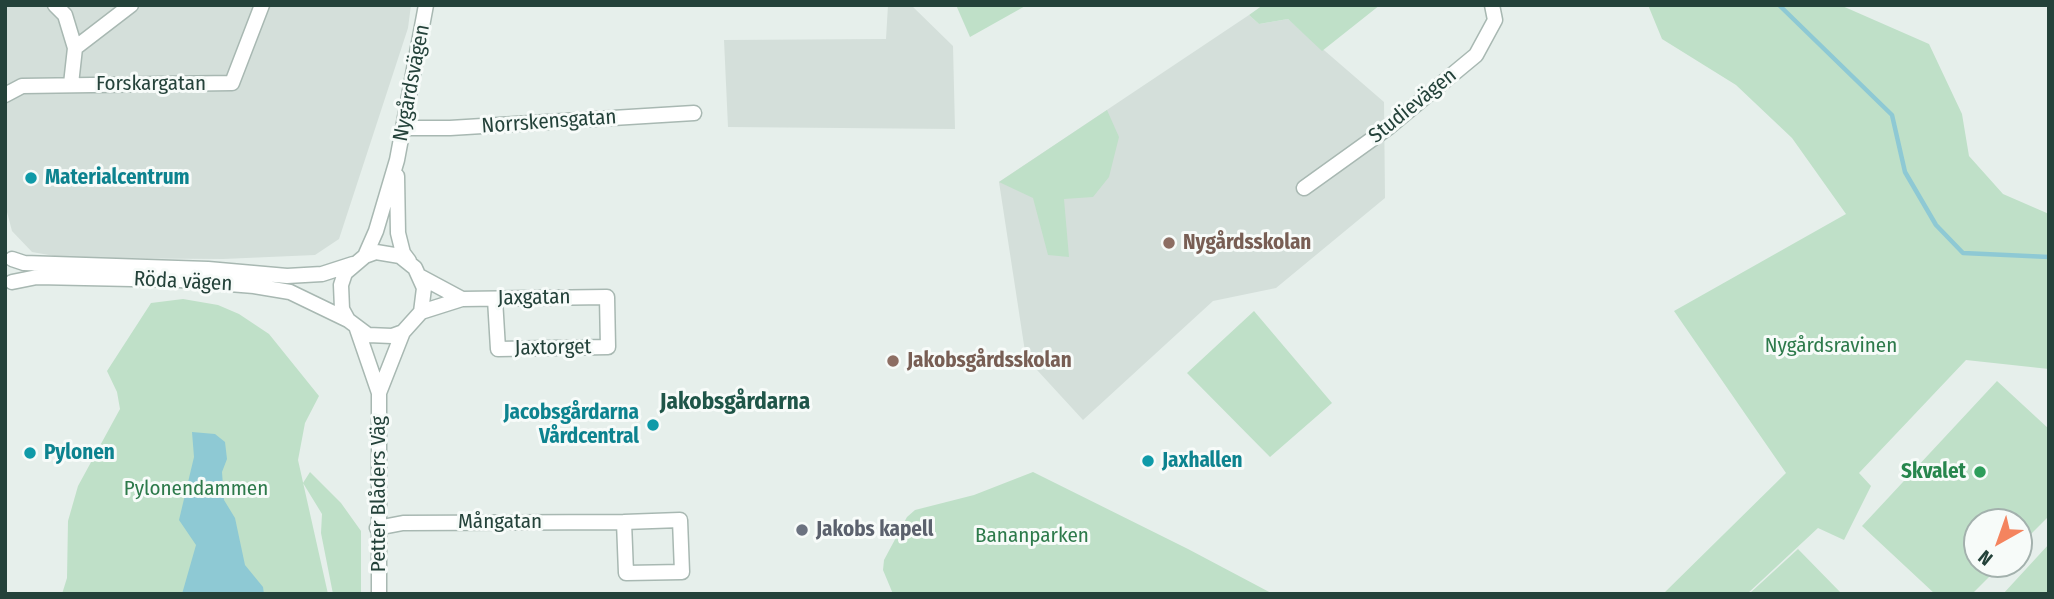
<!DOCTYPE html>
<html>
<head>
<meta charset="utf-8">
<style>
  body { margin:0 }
  #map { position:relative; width:2054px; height:599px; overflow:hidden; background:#e6efeb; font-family:"Fira Sans Condensed",sans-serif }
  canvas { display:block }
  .frame { position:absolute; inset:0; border:7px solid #24423a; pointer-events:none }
  .north { position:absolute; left:1963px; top:508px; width:70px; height:70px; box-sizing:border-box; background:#f7fbf9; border:2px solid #a3b1ad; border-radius:50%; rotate:220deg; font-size:19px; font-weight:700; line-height:28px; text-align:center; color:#24423a }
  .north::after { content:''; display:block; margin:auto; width:24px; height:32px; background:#f4845f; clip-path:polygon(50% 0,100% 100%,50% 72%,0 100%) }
</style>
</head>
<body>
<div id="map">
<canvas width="2054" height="599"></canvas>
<div class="frame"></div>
<div class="north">N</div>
</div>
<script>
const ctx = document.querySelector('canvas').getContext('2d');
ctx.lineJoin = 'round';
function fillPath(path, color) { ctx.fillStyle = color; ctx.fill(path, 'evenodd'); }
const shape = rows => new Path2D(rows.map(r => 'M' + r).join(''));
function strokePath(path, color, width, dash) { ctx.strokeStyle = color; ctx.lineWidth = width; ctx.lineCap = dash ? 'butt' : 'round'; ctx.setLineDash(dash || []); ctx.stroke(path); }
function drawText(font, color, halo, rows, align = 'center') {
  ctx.font = font + ' "Fira Sans Condensed",sans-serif'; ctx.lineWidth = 6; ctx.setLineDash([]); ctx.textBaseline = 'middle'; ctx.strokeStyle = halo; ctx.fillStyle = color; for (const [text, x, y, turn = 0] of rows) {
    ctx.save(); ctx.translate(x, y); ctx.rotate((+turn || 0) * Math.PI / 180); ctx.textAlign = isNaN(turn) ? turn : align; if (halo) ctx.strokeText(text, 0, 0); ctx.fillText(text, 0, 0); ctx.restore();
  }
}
fillPath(shape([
  [5,5,411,5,408,28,339,239,315,255,223,259,66,258,32,252,12,231,7,212],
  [888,5,911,5,953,46,955,129,728,127,724,40,886,39],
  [1249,15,1259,24,1288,19,1384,102,1385,198,1276,288,1213,301,1083,420,1026,358,999,182]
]), '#d4dfda');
fillPath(shape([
  [956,5,1027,5,970,37],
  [1263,5,1380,5,1322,51,1288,19,1259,24,1249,15],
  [1648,5,1840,5,1929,44,1962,114,1969,156,2003,194,2049,214,2049,369,1966,360,1859,473,1871,486,1844,540,1818,528,1747,594,1663,594,1786,473,1674,311,1846,214,1792,138,1736,85,1662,39],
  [1107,110,1119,137,1109,177,1093,197,1064,199,1069,257,1048,255,1033,198,999,182],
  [183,299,218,305,239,314,269,334,319,396,305,423,298,460,328,594,62,594,67,578,68,521,78,486,120,409,117,392,107,371,151,303],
  [1254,311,1332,403,1270,457,1187,373],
  [1997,381,2049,429,2049,516,2019,546,2019,522,1977,522,1977,564,2002,564,1972,594,1935,594,1862,526],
  [310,472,341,503,361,531,361,594,333,594,321,533,322,514,303,483],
  [1033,472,1188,549,1273,594,893,594,883,570,884,560,907,517,915,510,974,495],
  [2049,544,2049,594,2003,594],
  [1798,549,1842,594,1749,594]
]), '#bfe0c8');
fillPath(shape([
  [192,432,215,434,225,442,227,459,222,472,224,500,235,518,245,565,263,587,264,594,182,594,196,545,179,520,194,457]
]), '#8ec9d4');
strokePath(shape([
  [1779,5,1892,115,1905,172,1936,225,1963,253,2049,257]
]), '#8ec9d4', 4.5);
const minor = shape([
  [55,5,65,15,75,48,71,84],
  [75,48,131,5],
  [5,95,22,86,232,83,262,5],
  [404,128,450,128,694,113],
  [397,176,398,233,403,253,409,261],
  [1304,188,1389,127,1476,55,1495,20,1492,5],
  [365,256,376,231,397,160,426,5],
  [12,259,24,263,208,269,287,276,322,274,353,264],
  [421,277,462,299],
  [12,282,37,277,180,280,254,286,290,292,348,320],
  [421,312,462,299,607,297,608,347,498,349,495,299],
  [357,329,379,393],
  [377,528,403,523,624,522,626,573,682,572,680,520,624,522],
  [379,594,379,393,403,332,421,312,424,288,415,268,400,256,376,252,365,256,345,273,341,285,342,309,348,320,368,335,392,336,403,332]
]);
strokePath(minor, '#a8b8b2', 17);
strokePath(minor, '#fff', 14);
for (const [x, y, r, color] of [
  [31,178,7,"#0f9aa8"],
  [1169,243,7,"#8d6e63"],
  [893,361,7,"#8d6e63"],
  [653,425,7,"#0f9aa8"],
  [30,453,7,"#0f9aa8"],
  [1148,461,7,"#0f9aa8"],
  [1980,472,7,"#2e9e5b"],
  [802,530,7,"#6b7280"]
]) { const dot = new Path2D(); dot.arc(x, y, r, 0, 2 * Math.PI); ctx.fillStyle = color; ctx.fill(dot); strokePath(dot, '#f7fbf9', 2.5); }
drawText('21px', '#24423a', '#f7fbf9', [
  ["Nygårdsvägen",412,83,-79],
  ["Forskargatan",151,84],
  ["Studievägen",1413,106,-39],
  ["Norrskensgatan",549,122,-4],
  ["Röda vägen",183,282,3],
  ["Jaxgatan",534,298,-1],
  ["Jaxtorget",553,348,-1],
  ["Petter Blåders Väg",379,494,-90],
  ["Mångatan",500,522]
]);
drawText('bold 21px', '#0d838f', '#f7fbf9', [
  ["Materialcentrum",45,178],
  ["Jacobsgårdarna",639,413,"right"],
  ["Vårdcentral",639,437,"right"],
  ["Pylonen",44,453],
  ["Jaxhallen",1162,461]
], 'left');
drawText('bold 21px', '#785e54', '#f7fbf9', [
  ["Nygårdsskolan",1183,243],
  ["Jakobsgårdsskolan",907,361]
], 'left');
drawText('21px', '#2d7a4b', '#f7fbf9', [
  ["Nygårdsravinen",1831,346],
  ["Pylonendammen",196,489],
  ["Bananparken",1032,536]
]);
drawText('bold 21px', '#27864d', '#f7fbf9', [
  ["Skvalet",1966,472]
], 'right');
drawText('bold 21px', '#5b616d', '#f7fbf9', [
  ["Jakobs kapell",816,530]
], 'left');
drawText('bold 23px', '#1f5548', '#f7fbf9', [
  ["Jakobsgårdarna",735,403]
]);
</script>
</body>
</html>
